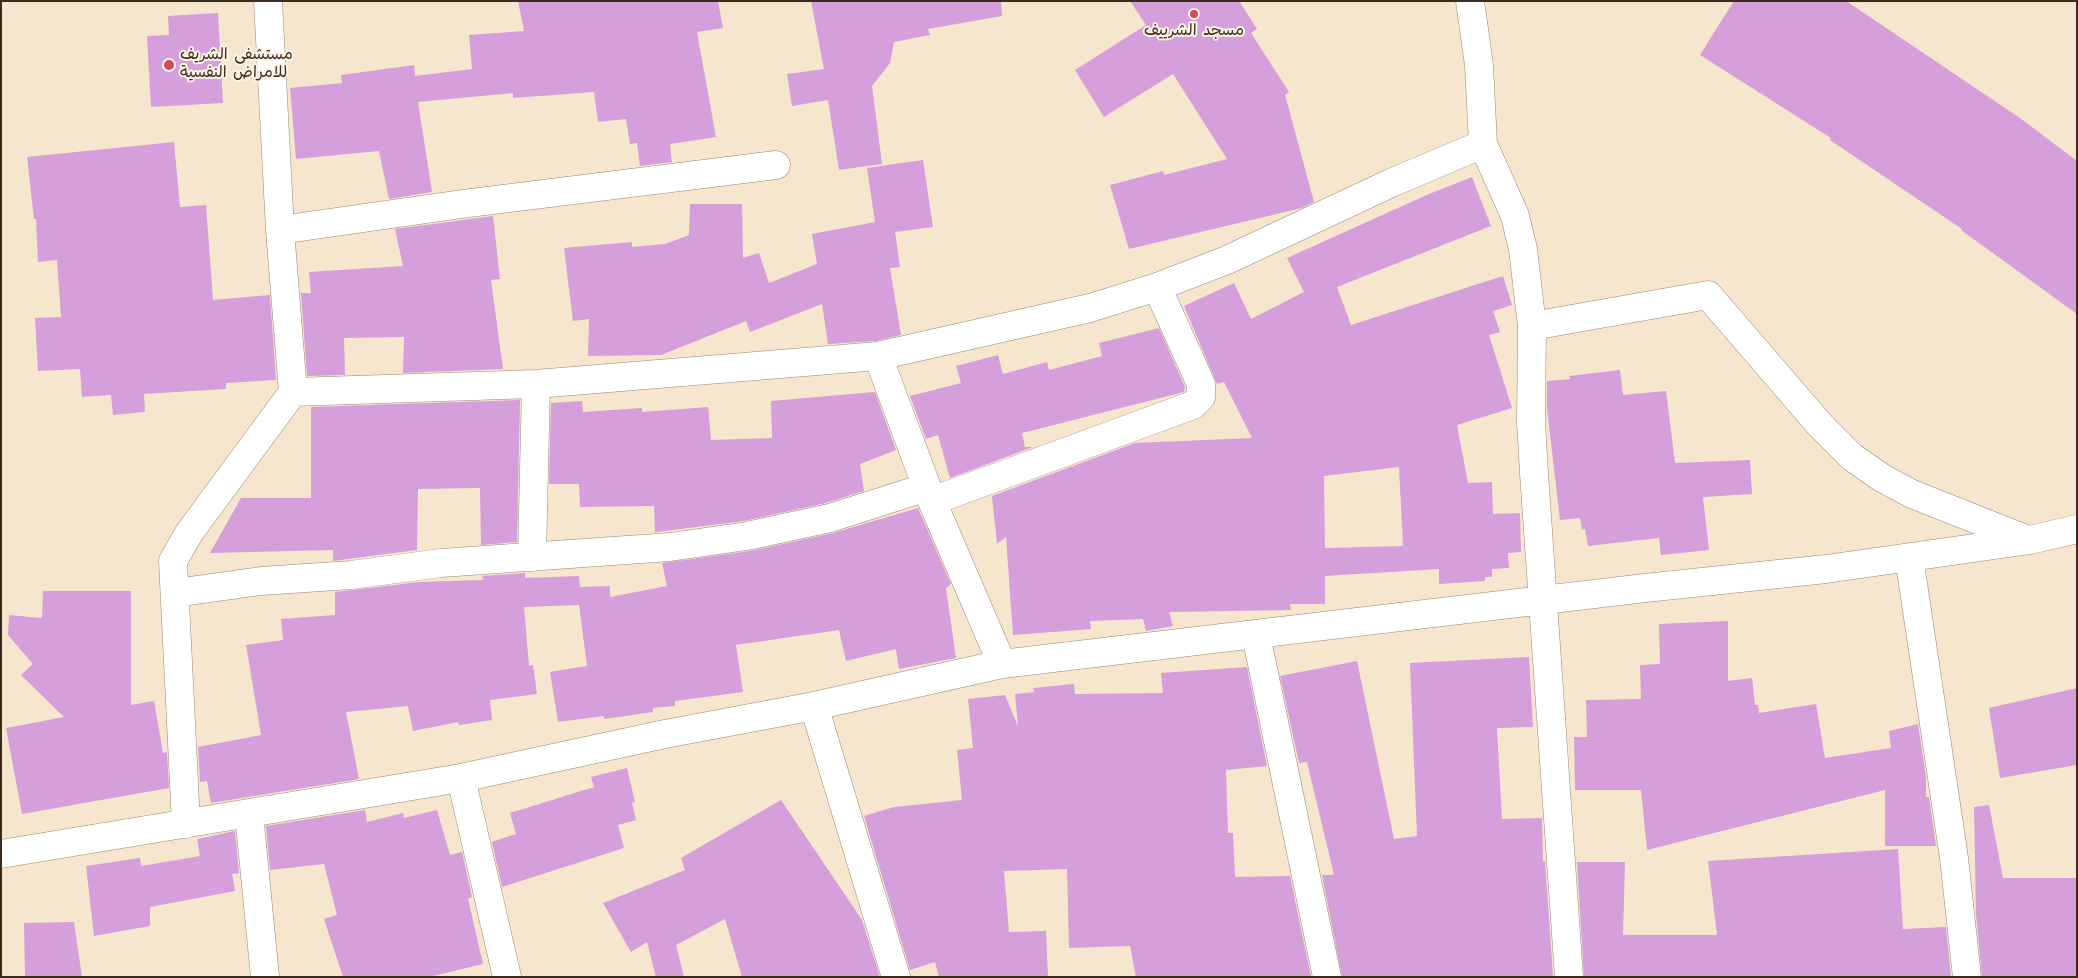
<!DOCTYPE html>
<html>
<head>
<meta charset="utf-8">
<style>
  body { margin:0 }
  #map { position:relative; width:2078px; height:978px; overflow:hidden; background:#f6e6cd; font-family:"Architects Daughter",sans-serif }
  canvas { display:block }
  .frame { position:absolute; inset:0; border:2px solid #3b2a1e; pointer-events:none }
</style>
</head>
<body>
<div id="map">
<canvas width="2078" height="978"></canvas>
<div class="frame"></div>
</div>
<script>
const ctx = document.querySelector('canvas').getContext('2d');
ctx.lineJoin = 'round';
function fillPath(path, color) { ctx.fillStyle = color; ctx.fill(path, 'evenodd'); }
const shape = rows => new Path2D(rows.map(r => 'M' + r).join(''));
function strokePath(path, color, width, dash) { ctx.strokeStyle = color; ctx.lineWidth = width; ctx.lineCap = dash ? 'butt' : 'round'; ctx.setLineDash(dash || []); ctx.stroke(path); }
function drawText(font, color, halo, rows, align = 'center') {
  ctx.font = font + ' "Architects Daughter","Playpen Sans Arabic",sans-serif'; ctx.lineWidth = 4; ctx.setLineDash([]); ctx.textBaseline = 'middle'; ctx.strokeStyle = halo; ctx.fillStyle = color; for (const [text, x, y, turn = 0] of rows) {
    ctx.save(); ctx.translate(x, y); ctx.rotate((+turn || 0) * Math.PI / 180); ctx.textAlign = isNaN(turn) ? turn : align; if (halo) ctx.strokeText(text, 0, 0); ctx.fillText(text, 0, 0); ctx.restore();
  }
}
fillPath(shape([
  [518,1,718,1,723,28,697,32,716,137,670,144,672,162,640,166,637,143,630,144,626,119,598,122,594,92,513,98,513,93,418,102,432,192,389,199,379,151,296,159,290,88,342,83,341,75,414,65,415,76,472,69,469,35,524,31],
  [811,1,1001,1,1002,16,928,29,930,35,894,42,890,63,872,86,882,164,839,170,828,100,792,106,787,74,824,69],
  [1130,1,1239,1,1257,29,1251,33,1289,92,1285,95,1314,202,1302,208,1129,249,1110,185,1163,171,1164,175,1227,159,1173,74,1104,117,1075,70,1146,25],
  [1734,1,1846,1,2020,118,2077,161,2077,314,1961,230,1962,229,1830,140,1831,138,1700,55],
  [218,13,223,103,151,107,147,36,169,35,168,16],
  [174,142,180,207,206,205,213,300,270,295,276,380,226,383,226,389,144,394,145,412,113,415,111,395,82,397,80,369,38,371,35,318,61,317,57,260,38,262,36,219,34,219,27,157],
  [923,160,933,227,895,232,900,267,890,268,901,335,876,341,828,344,822,304,750,332,746,321,661,355,588,356,589,319,573,321,564,248,632,242,632,247,665,244,689,235,690,204,742,204,743,258,759,253,769,283,817,264,812,234,875,222,867,168],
  [1472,177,1491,226,1337,287,1351,325,1503,276,1512,305,1493,311,1500,332,1489,335,1512,408,1457,425,1468,483,1492,482,1493,514,1520,513,1521,552,1508,553,1509,568,1492,569,1492,577,1485,577,1485,581,1439,584,1439,569,1325,576,1325,604,1290,604,1291,610,1169,612,1173,626,1146,631,1143,619,1090,621,1091,629,1013,635,1006,537,997,544,992,496,1135,443,1252,438,1224,382,1217,384,1184,306,1234,283,1251,319,1304,292,1287,258,1429,194],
  [1399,467,1403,546,1325,548,1324,476],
  [493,216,500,279,491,280,503,369,403,373,404,337,344,338,345,375,307,376,301,293,311,293,309,272,403,266,395,229],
  [1159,328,1185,387,1184,392,1022,433,1025,447,1033,447,950,478,938,435,926,439,910,396,961,383,956,366,998,355,1003,374,1047,362,1049,370,1102,356,1099,343],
  [1620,370,1623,395,1666,391,1675,463,1750,460,1752,494,1703,497,1709,550,1661,555,1659,538,1588,546,1585,529,1582,530,1580,518,1560,520,1547,408,1547,381,1570,379,1569,376],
  [875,392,896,450,860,464,864,491,826,503,744,521,657,532,655,532,654,506,580,507,579,484,549,484,551,403,582,401,583,412,642,408,642,412,708,407,711,440,772,438,771,401],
  [520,400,517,542,481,545,480,488,418,489,417,550,333,561,333,550,210,553,241,498,311,498,311,407],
  [918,508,951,584,946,588,956,658,899,669,896,649,846,661,839,630,736,645,743,692,675,701,675,706,653,708,653,712,604,719,604,716,558,722,550,672,587,666,579,605,524,607,529,666,533,665,537,694,490,700,492,720,459,725,458,722,413,731,408,706,346,712,359,779,211,803,207,781,200,782,198,747,261,735,246,645,283,640,281,619,335,615,335,592,419,582,483,580,482,576,525,573,525,578,579,576,580,587,610,586,610,597,667,586,662,563,750,551,833,533],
  [43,591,131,591,131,705,154,701,163,753,167,752,169,788,22,814,6,728,64,717,21,675,33,664,8,635,9,615,42,618],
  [1728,621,1728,681,1752,678,1755,705,1758,705,1759,713,1816,704,1825,758,1891,748,1889,731,1918,724,1926,778,1926,797,1929,797,1936,846,1885,846,1885,790,1647,850,1641,790,1575,790,1574,737,1587,737,1586,700,1641,699,1640,665,1660,664,1659,624],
  [1529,657,1533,727,1497,728,1502,819,1542,818,1543,861,1545,861,1553,977,1342,977,1322,875,1334,875,1307,762,1299,763,1280,676,1357,661,1394,839,1417,836,1410,663],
  [1247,667,1267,766,1226,770,1228,833,1233,833,1235,877,1290,876,1311,977,1136,977,1130,946,1069,948,1067,869,1004,871,1009,932,1046,931,1048,977,939,977,935,962,910,970,864,816,894,807,962,800,957,750,973,748,968,699,1005,695,1018,726,1015,694,1034,692,1033,688,1074,684,1075,694,1163,693,1161,673],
  [2077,688,2077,765,2000,778,1989,708],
  [627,768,635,802,632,803,636,820,618,825,624,848,502,887,492,842,516,834,510,813,594,787,591,777],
  [781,800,862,920,880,977,742,977,725,919,676,945,684,977,656,977,647,942,631,952,603,903,685,870,681,858],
  [1989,805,2003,878,2077,878,2077,977,1982,977,1976,914,1974,807],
  [365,810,367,822,403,813,404,818,437,810,450,855,462,852,472,897,468,899,483,964,429,977,343,977,324,919,337,915,324,864,270,870,266,826],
  [235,831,239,873,232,874,235,891,150,907,150,926,94,936,86,866,140,858,141,866,200,856,197,839],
  [1898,849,1903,929,1946,927,1951,977,1584,977,1577,862,1625,862,1623,935,1717,935,1708,861],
  [74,922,82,977,25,977,24,923]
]), '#d59fdb');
const minor = shape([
  [1470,1,1479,65,1483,144,1515,216,1523,249,1532,326,1531,422,1534,473,1569,977],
  [280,230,462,204,776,165],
  [1532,326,1708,295,1820,425,1852,457,1882,478,1912,494,2028,540],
  [878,356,932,501,1002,664],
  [293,392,536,384,878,356,1090,308,1157,287,1227,260,1391,183,1483,144],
  [932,501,1193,405,1201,397,1201,384,1157,287],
  [532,557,536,384],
  [1909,557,1954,858,1967,977],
  [175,593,261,581,351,575,441,563,670,547,747,536,830,518,927,487],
  [1256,635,1327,977],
  [814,706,896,977],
  [461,778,507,977],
  [249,814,265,977],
  [186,824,173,561,189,533,293,392,280,230,268,1],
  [1,854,461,778,665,734,814,706,1002,664,1645,588,1826,569,2030,540,2077,529]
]);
strokePath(minor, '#988876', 29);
strokePath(minor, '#fff', 28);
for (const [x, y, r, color] of [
  [1194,14,5,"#d1495b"],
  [169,65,6,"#d1495b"]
]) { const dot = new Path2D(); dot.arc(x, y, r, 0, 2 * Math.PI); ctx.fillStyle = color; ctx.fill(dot); strokePath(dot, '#fcf5e5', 2); }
drawText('16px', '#3b2a1e', '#fcf5e5', [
  ["مسجد الشرييف",1194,32],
  ["مستشفى الشريف",180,56,"left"],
  ["للامراض النفسية",180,74,"left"]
]);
</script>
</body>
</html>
